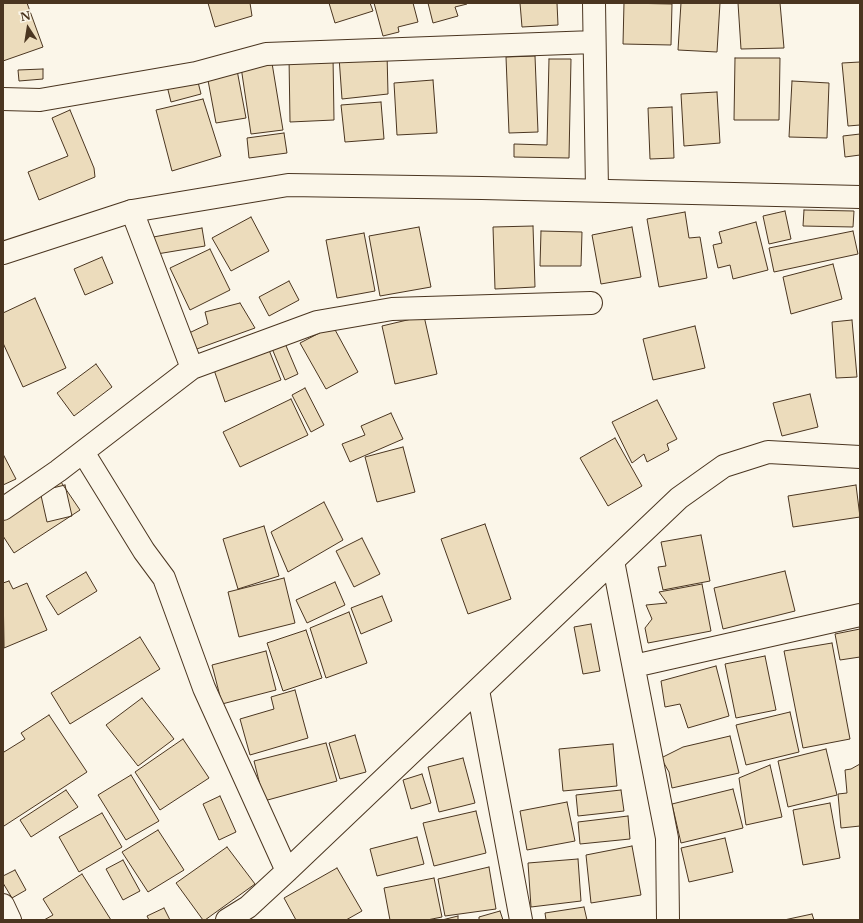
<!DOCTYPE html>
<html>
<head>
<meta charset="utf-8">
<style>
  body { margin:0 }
  #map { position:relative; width:863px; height:923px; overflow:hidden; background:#fbf6e9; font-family:"Libre Baskerville",serif }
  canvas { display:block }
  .frame { position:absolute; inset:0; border:4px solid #4a3520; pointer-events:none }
  .north { position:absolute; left:8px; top:8px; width:40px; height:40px; -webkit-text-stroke:3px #fbf6e9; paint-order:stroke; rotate:348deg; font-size:11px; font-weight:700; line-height:16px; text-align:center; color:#4a3520 }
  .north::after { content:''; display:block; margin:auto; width:14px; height:18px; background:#4a3520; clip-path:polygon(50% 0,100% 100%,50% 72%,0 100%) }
</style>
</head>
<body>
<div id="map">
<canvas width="863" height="923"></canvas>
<div class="frame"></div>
<div class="north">N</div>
</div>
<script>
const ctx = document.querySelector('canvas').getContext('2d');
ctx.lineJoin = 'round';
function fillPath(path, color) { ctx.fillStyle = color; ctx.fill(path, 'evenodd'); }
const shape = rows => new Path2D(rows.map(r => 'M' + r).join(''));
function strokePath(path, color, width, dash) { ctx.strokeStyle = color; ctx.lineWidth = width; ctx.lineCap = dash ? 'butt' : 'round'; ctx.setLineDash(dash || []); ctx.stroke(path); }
const building = shape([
  [3,3,27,3,43,47,3,61,3,3],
  [208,3,250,3,252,16,215,27,208,3],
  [329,3,370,3,373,11,335,23,329,3],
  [374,3,413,3,418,22,398,27,399,32,383,36,374,3],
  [428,3,467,3,467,4,455,7,458,16,433,23,428,3],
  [520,3,557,3,558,25,522,27,520,3],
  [624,3,672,4,671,45,623,44,624,3],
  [681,3,720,3,717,52,678,50,681,3],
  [738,3,780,3,784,48,741,49,738,3],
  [387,53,388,94,342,99,339,57,387,53],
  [333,56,334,120,290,122,289,57,333,56],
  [535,56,538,132,509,133,506,57,535,56],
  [735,58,780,58,779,120,734,120,735,58],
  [549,59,571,59,569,158,514,157,514,144,547,145,549,59],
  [860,62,860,125,848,126,842,63,860,62],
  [272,63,283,130,251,134,241,67,272,63],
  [43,69,43,79,19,81,18,70,43,69],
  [237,70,246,118,216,123,207,75,237,70],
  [197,78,201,94,171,102,167,86,197,78],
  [433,80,437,133,397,135,394,83,433,80],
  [792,81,829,83,827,138,789,137,792,81],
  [717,92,720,143,684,146,681,94,717,92],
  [203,99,221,156,172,171,156,110,203,99],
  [381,102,384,139,345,142,341,105,381,102],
  [672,107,674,158,650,159,648,108,672,107],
  [70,110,94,168,95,177,39,200,28,172,68,156,52,118,70,110],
  [284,133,287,153,249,158,247,138,284,133],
  [860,134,860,155,845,157,843,136,860,134],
  [804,210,854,211,853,227,803,226,804,210],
  [785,211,791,239,769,244,763,216,785,211],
  [685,212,689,238,700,237,707,278,659,287,647,219,685,212],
  [251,217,269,251,231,271,212,238,251,217],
  [756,222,768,270,733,279,730,265,718,268,713,245,722,243,719,232,756,222],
  [533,226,535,287,495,289,493,227,533,226],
  [419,227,431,287,380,296,369,236,419,227],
  [632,227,641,277,601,284,592,235,632,227],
  [202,228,205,246,151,255,148,238,202,228],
  [541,231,582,232,581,266,540,266,541,231],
  [853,231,858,254,774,272,769,248,853,231],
  [364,233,375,291,337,298,326,240,364,233],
  [210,249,230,290,190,310,170,268,210,249],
  [102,257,113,283,85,295,74,269,102,257],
  [833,264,842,299,791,314,783,277,833,264],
  [289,281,299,300,269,316,259,297,289,281],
  [35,298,66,368,23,387,3,343,3,313,35,298],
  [240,303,255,328,194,350,189,333,208,324,205,312,240,303],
  [424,316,437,374,395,384,382,326,424,316],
  [852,320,857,377,836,378,832,322,852,320],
  [333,326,358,372,326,389,300,343,333,326],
  [695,326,705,368,653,380,643,339,695,326],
  [284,341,298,374,285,380,271,346,284,341],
  [267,345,281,380,225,402,212,364,267,345],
  [96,364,112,387,74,416,57,393,96,364],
  [305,388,324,425,311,432,292,395,305,388],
  [810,394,818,427,782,436,773,403,810,394],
  [291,399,308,435,240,467,223,432,291,399],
  [657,400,677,439,667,444,669,450,647,462,644,454,632,463,612,422,657,400],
  [391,413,403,439,350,462,342,444,365,435,361,426,391,413],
  [615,438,642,486,608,506,580,458,615,438],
  [403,447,415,492,377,502,365,457,403,447],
  [3,454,16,479,3,485,3,454],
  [61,482,80,510,14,553,3,536,3,520,61,482],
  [65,485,72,516,47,522,40,491,65,485],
  [856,485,860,517,793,527,788,496,856,485],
  [324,502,343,540,288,572,271,532,324,502],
  [485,524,511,599,468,614,441,539,485,524],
  [264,526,279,576,238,589,223,539,264,526],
  [701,535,710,581,663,590,658,567,666,566,661,542,701,535],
  [362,538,380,574,354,587,336,551,362,538],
  [785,571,795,611,723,629,714,588,785,571],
  [86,572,97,591,58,615,46,596,86,572],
  [284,578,295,623,239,637,228,592,284,578],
  [9,581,13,589,27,583,47,630,4,648,3,583,9,581],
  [335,582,345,605,307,623,296,600,335,582],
  [702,584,711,631,648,643,645,628,652,619,646,605,667,603,659,592,702,584],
  [382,596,392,621,361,634,351,608,382,596],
  [349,612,367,663,326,678,310,628,349,612],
  [591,624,600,671,583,674,574,627,591,624],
  [860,629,860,657,840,660,835,634,860,629],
  [306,630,322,678,283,691,267,643,306,630],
  [140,637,160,669,70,724,51,693,140,637],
  [832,643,850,739,803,748,784,651,832,643],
  [266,651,276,690,222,704,212,665,266,651],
  [765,656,776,710,736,718,725,664,765,656],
  [716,666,729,716,688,728,680,704,665,707,661,681,716,666],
  [295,690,308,738,250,755,240,719,274,709,271,697,295,690],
  [142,698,174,739,138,766,106,725,142,698],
  [790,712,799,752,746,765,736,725,790,712],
  [49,715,87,772,4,826,3,824,3,750,4,752,25,739,21,733,49,715],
  [355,735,366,772,340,779,329,743,355,735],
  [730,736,739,773,672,788,669,772,661,758,683,747,730,736],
  [183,739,209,778,160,810,135,772,183,739],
  [326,743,337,781,264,801,254,761,326,743],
  [613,744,617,786,563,791,559,749,613,744],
  [826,749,837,795,788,807,778,761,826,749],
  [463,758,475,803,439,812,428,767,463,758],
  [860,764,860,826,841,828,838,794,847,793,845,770,851,769,860,764],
  [770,765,782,817,746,825,739,778,770,765],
  [422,774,431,803,411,809,403,780,422,774],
  [131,775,159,821,126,840,98,795,131,775],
  [733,789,743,828,681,843,672,804,733,789],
  [66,790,78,807,31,837,20,820,66,790],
  [621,790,624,811,578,816,576,795,621,790],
  [220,796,236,832,219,840,203,804,220,796],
  [567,802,575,841,527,850,520,811,567,802],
  [830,803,840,858,803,865,793,810,830,803],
  [476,811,486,853,434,866,423,823,476,811],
  [102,813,122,847,79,872,59,837,102,813],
  [628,816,630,839,580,844,578,822,628,816],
  [158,830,184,870,148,892,122,852,158,830],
  [417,837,424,864,377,876,370,849,417,837],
  [725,838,733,872,689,882,681,848,725,838],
  [632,846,641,895,591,903,586,855,632,846],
  [227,847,255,884,205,920,203,920,176,883,227,847],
  [578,859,581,901,531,907,528,863,578,859],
  [123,860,140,891,123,900,106,869,123,860],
  [489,867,496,909,445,916,438,879,489,867],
  [337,868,362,911,346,920,296,920,284,898,337,868],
  [15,870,26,890,12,898,3,883,3,876,15,870],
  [82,874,111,920,44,920,53,915,43,899,82,874],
  [434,878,442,917,427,920,390,920,384,888,434,878],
  [584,907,587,920,546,920,545,913,584,907],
  [164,908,170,920,149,920,147,916,164,908],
  [500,911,503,920,479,920,479,917,500,911],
  [812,914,814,920,784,920,812,914],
  [458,916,458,920,442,920,458,916]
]);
fillPath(building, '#ecdcbc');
strokePath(building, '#4a3520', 1);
const street = shape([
  [594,3,597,190],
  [3,99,40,100,196,73,266,54,594,42],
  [132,211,192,368],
  [83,452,144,551,164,578,204,688,287,871],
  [3,509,58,471,192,368,317,322,392,309,591,303],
  [613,561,667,838,668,920],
  [634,666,860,615],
  [478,690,521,920],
  [3,905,10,920],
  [227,920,248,907,287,871,679,498,724,466,768,452,860,457]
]);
const secondary = shape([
  [3,253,132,211,288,185,482,188,860,197]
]);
strokePath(street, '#4a3520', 24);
strokePath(secondary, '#4a3520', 24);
strokePath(street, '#fbf6e9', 22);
strokePath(secondary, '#fbf6e9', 22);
</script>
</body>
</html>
